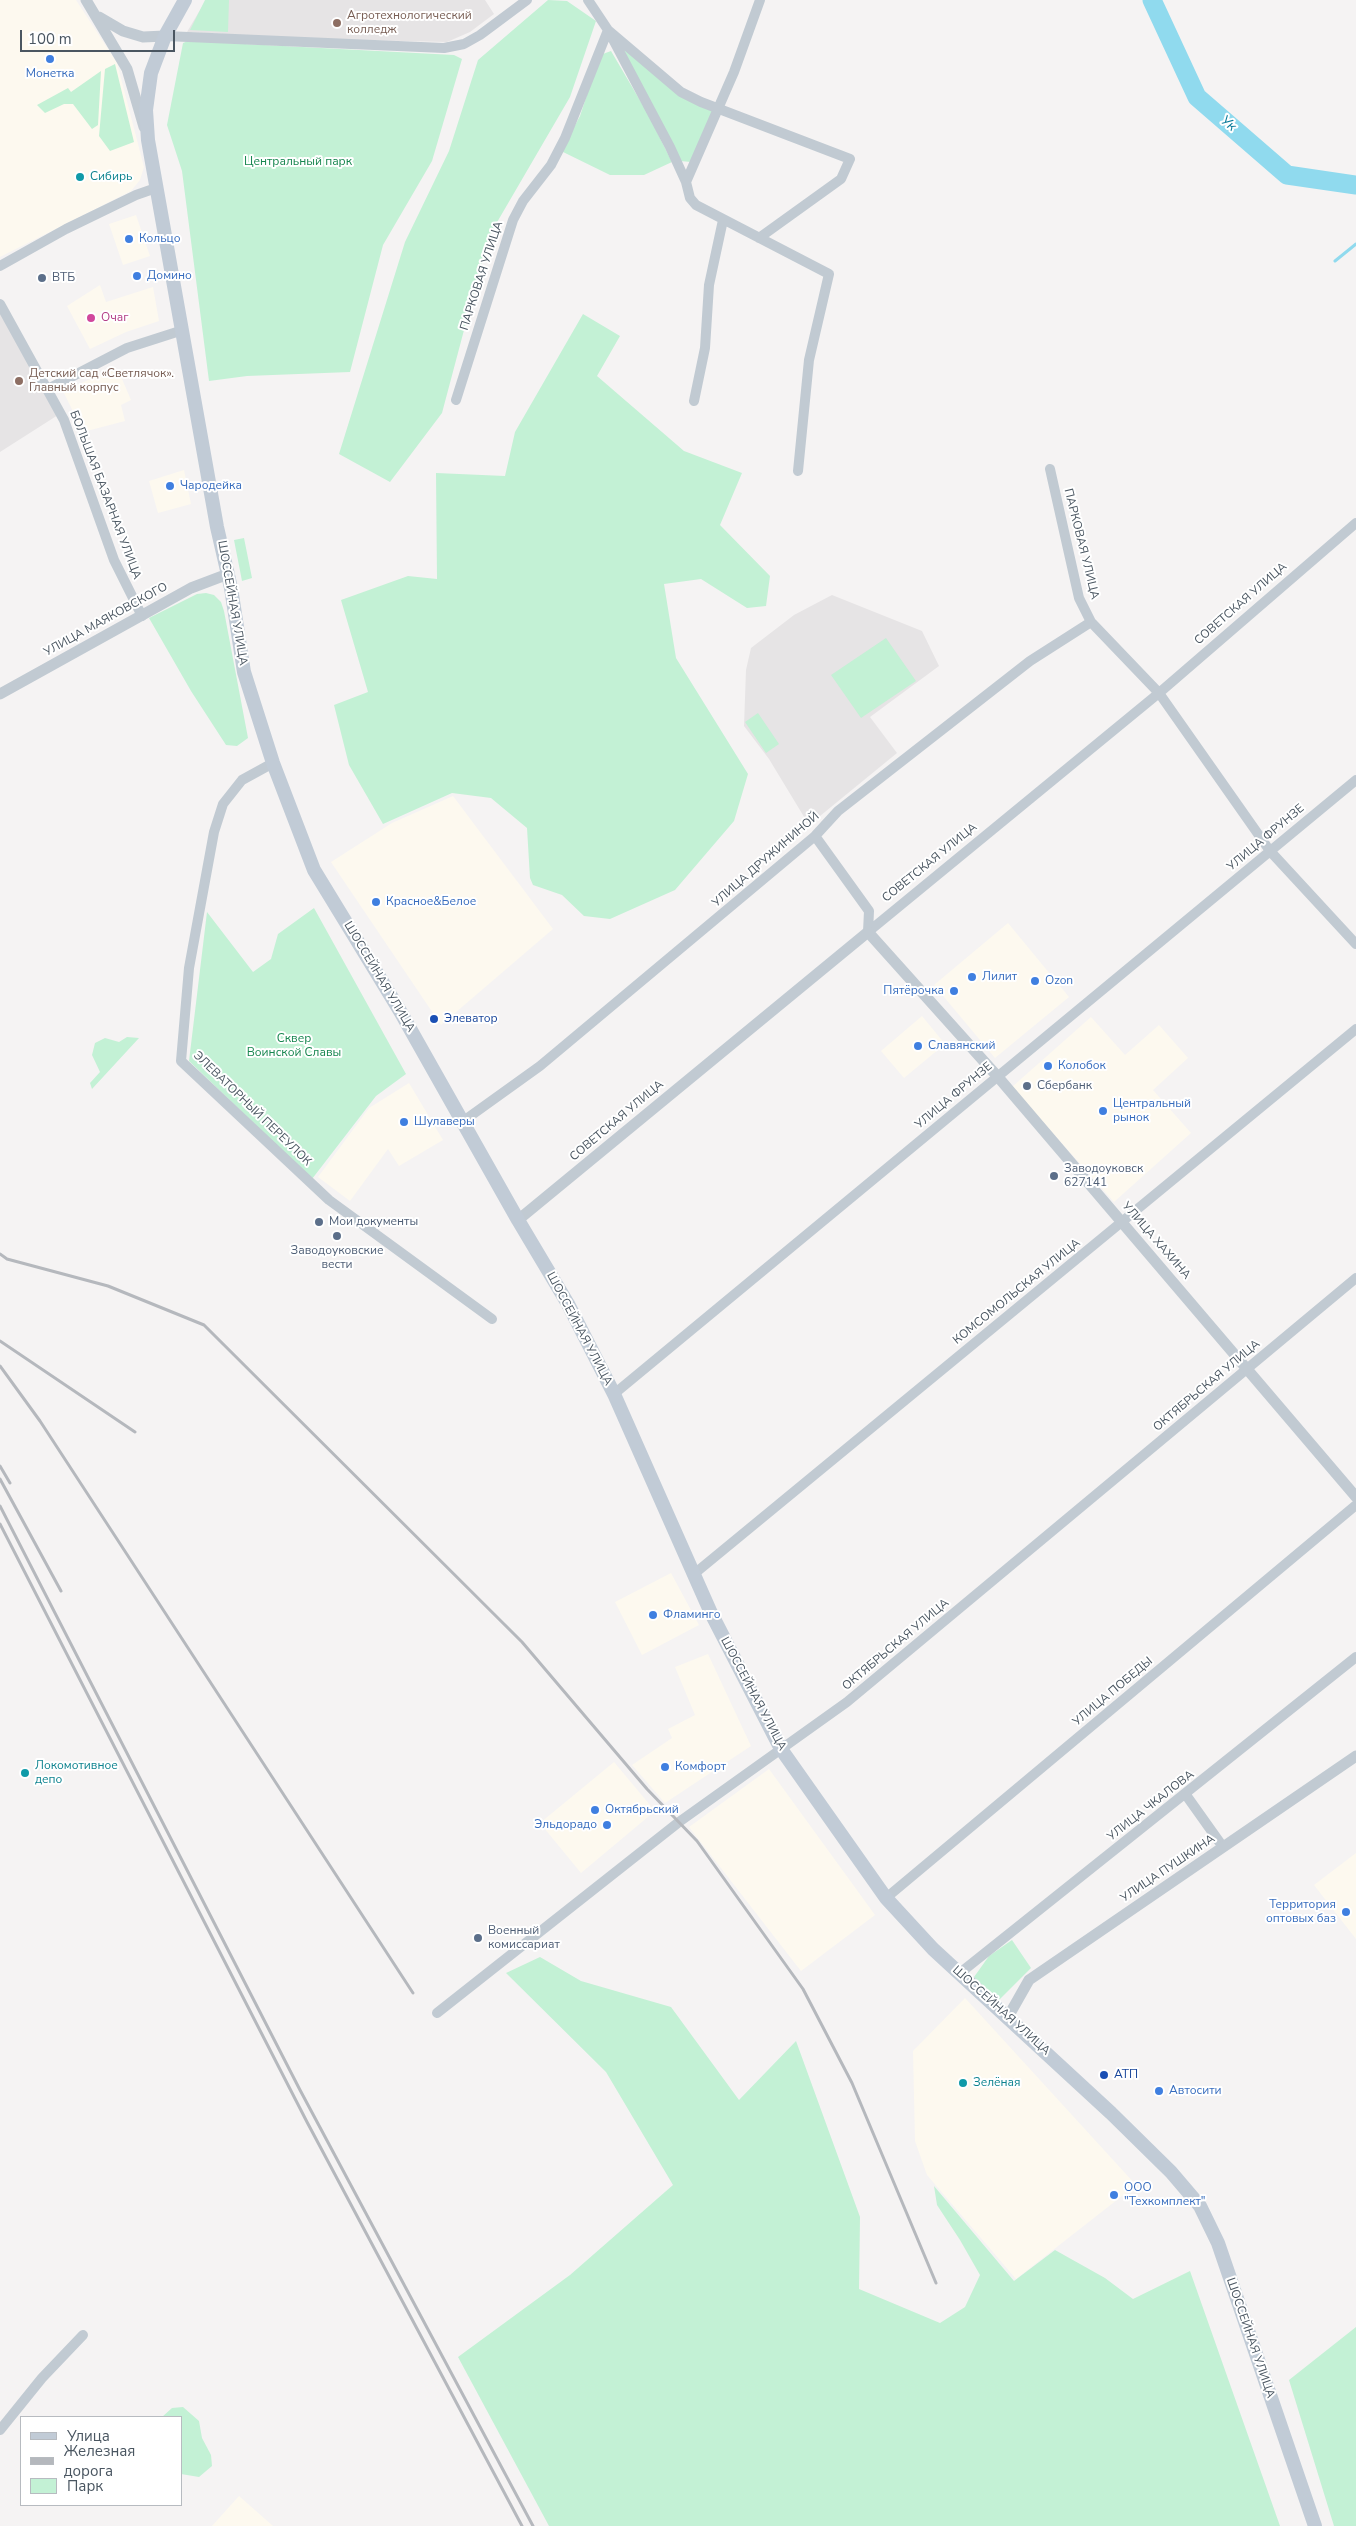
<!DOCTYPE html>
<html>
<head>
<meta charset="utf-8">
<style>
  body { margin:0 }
  #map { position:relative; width:1356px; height:2526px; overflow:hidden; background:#f5f3f3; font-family:"Nunito Sans",sans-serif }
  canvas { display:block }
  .legend { position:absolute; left:20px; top:2416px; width:162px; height:90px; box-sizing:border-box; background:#fff; border:1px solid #b7bbc0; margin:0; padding:6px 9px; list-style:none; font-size:15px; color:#4a5661 }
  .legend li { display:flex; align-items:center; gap:10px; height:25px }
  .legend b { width:25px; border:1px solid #b7bbc0 }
  .scale { position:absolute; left:20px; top:30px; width:155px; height:22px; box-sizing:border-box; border:2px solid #4a5661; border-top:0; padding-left:6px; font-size:15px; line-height:18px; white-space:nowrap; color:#4a5661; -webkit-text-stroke:4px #fff; paint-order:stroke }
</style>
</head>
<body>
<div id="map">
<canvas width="1356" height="2526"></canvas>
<ul class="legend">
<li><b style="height:6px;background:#c1cbd6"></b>Улица</li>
<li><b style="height:6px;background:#b5b8bd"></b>Железная дорога</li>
<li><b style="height:14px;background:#c3f1d5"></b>Парк</li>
</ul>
<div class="scale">100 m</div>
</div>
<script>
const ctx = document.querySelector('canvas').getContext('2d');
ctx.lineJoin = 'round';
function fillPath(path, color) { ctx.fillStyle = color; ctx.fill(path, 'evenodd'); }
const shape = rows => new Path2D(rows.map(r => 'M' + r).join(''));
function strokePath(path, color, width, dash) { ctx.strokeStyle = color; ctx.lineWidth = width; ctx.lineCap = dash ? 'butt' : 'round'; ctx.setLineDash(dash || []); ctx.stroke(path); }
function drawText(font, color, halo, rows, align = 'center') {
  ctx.font = font + ' "Nunito Sans",sans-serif'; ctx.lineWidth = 4; ctx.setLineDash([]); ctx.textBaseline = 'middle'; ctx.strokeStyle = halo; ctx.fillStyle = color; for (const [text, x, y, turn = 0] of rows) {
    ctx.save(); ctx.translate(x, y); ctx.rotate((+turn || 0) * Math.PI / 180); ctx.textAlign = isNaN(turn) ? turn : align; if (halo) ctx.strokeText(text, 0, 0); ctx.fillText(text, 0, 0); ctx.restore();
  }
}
fillPath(shape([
  [0,0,76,0,117,63,144,167,140,180,131,191,0,257],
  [136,215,150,256,123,265,109,224],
  [100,285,106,302,153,287,159,321,126,332,90,349,67,306],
  [109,371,119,372,131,400,121,405,125,421,83,432,63,391],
  [184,470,191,504,158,513,149,481],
  [453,796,553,929,441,1025,331,862,392,823],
  [1008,923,1069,997,995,1058,934,985],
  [922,1016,945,1044,904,1078,881,1051],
  [1091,1017,1125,1055,1159,1025,1188,1058,1153,1090,1191,1133,1114,1202,1012,1087],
  [409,1083,443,1140,399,1166,388,1149,350,1201,318,1177,369,1108],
  [671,1573,699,1625,642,1655,615,1602],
  [708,1654,751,1746,665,1803,632,1765,672,1738,668,1729,695,1715,675,1667],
  [614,1762,655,1811,581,1873,540,1823],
  [769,1769,875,1915,801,1971,689,1827],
  [1356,1853,1356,1939,1314,1885],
  [965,1998,1136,2185,1016,2279,927,2175,915,2141,913,2051],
  [239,2496,273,2526,212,2526]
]), '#fdf9ef');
fillPath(shape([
  [206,0,485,0,494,14,470,32,447,42,313,39,187,32],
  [0,311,58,415,0,452],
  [832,595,922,631,939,666,870,717,897,753,809,825,769,759,744,726,746,670,751,648,794,615]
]), '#e6e4e5');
fillPath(shape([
  [205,0,229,0,228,32,190,30],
  [548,0,567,1,596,21,570,97,489,236,442,413,390,482,339,454,405,242,449,151,478,60],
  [188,41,454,55,462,59,432,161,383,245,350,372,247,376,209,381,182,171,167,125,183,43],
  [622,48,715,111,691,162,680,161],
  [611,51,648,114,672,162,644,175,610,175,561,151,580,116,600,55],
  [115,64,134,142,110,151,99,136,105,69],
  [101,71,98,125,92,129,73,104,64,104,45,113,37,105,68,88,71,92],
  [583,314,620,336,597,376,684,451,742,473,720,525,770,576,766,606,747,608,701,579,664,584,676,658,748,774,734,821,675,890,610,919,584,916,562,895,533,885,530,878,527,828,491,798,452,793,383,824,349,765,334,705,368,692,341,600,408,576,437,579,436,473,505,476,515,432],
  [244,538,252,578,242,581,234,540],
  [206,593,214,595,221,602,224,611,248,738,237,746,226,745,191,691,149,618,197,594],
  [886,638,916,681,861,718,831,675],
  [758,713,779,744,766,753,745,722],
  [314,908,406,1074,376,1096,312,1179,189,1061,207,912,253,972,271,959,278,934],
  [127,1037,139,1038,92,1089,90,1083,100,1072,92,1055,95,1043,105,1038,119,1042],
  [1012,1940,1031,1968,998,2001,974,1977,989,1956],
  [540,1957,581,1981,671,2007,739,2100,796,2041,860,2217,859,2289,940,2323,965,2307,980,2275,960,2240,937,2205,934,2186,1014,2281,1055,2250,1105,2278,1133,2299,1190,2271,1280,2526,549,2526,458,2357,570,2275,673,2185,606,2072,506,1973],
  [1356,2327,1356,2526,1334,2526,1289,2380],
  [183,2407,199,2421,202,2438,211,2455,212,2466,199,2477,181,2474,181,2417,162,2417,172,2408]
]), '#c3f1d5');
strokePath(shape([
  [1335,261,1356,244]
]), '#90daee', 3);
strokePath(shape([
  [1152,0,1197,97,1287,175,1356,185]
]), '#90daee', 19);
strokePath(shape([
  [588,0,608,30,670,147,686,182,690,198,696,205,829,274,809,360,798,471],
  [165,36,444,48,464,44,480,35,527,0],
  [686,182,734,72,760,0],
  [0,266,66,229,136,195,156,188],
  [0,304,64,420,114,560,142,616],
  [48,389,127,348,183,330],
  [456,400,513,220,523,201,551,165,565,138,608,30,681,92,701,102,850,159,841,179,759,238],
  [694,401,705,348,709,285,723,220],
  [1050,469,1079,598,1091,622,1159,693,1270,851,1356,944],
  [273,763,242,780,223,804,214,832,189,968,181,1061,329,1200,492,1319],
  [815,836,869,911,868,932],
  [868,932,1159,693,1356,523],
  [462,1122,540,1066,815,836,838,811,1030,661,1091,622],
  [614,1394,1356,780],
  [694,1574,1356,1029],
  [1186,1795,1223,1847],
  [886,1898,1356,1505],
  [960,1973,1356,1657],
  [437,2013,679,1822,847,1702,1356,1278],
  [0,2430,42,2378,83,2335]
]), '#c1cad2', 10);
strokePath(shape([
  [86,0,127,69,144,127],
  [99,17,123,31,143,37,165,36],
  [0,694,191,588,228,574],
  [518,1220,868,932,998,1077,1356,1497],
  [1008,2017,1029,1980,1356,1756]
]), '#c1cad2', 11);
strokePath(shape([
  [185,0,165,36,151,73,146,110,148,140,217,527,231,588,244,672,273,763,314,870,400,1011,518,1220,568,1304,614,1394,711,1613,781,1749,886,1898,933,1949,1111,2113,1171,2172,1200,2206,1218,2243,1315,2526]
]), '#c1cbd6', 14);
strokePath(shape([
  [0,1254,7,1259,108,1286,204,1325,522,1642,647,1789,697,1841,803,1989,852,2083,936,2283],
  [0,1341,135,1432],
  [0,1366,40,1421,413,1993],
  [0,1466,10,1483],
  [0,1479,61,1591],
  [0,1506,300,2090,533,2526],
  [0,1524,307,2122,522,2526]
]), '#b5b8bd', 3);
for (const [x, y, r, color] of [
  [337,23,5,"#8d6e63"],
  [50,59,5,"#3f7fe0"],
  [80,177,5,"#0f9aa8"],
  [129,239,5,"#3f7fe0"],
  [137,276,5,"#3f7fe0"],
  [42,278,5,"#5c6f8a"],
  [91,318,5,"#d1479c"],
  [19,381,5,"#8d6e63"],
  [170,486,5,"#3f7fe0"],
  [376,902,5,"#3f7fe0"],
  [972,977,5,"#3f7fe0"],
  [1035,981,5,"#3f7fe0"],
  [954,991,5,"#3f7fe0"],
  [434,1019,5,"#1a4fb4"],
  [918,1046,5,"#3f7fe0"],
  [1048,1066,5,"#3f7fe0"],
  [1027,1086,5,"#5c6f8a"],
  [1103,1111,5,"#3f7fe0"],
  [404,1122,5,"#3f7fe0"],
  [1054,1176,5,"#5c6f8a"],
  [319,1222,5,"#5c6f8a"],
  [337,1236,5,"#5c6f8a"],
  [653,1615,5,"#3f7fe0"],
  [665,1767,5,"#3f7fe0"],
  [25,1773,5,"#0f9aa8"],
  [595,1810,5,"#3f7fe0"],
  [607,1825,5,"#3f7fe0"],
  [1346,1912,5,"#3f7fe0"],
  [478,1938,5,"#5c6f8a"],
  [1104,2075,5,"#1a4fb4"],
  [963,2083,5,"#0f9aa8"],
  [1159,2091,5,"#3f7fe0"],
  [1114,2195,5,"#3f7fe0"]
]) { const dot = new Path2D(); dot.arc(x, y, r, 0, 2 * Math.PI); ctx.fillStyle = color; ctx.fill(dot); strokePath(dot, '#fff', 2); }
drawText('12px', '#785e54', '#fff', [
  ["Агротехнологический",347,16],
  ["колледж",347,30],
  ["Детский сад «Светлячок».",29,374],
  ["Главный корпус",29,388]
], 'left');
drawText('12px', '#366cbe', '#fff', [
  ["Монетка",50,74,"center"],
  ["Кольцо",139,239],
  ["Домино",147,276],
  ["Чародейка",180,486],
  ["Красное&Белое",386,902],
  ["Лилит",982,977],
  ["Ozon",1045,981],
  ["Пятёрочка",944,991,"right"],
  ["Славянский",928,1046],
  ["Колобок",1058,1066],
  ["Центральный",1113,1104],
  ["рынок",1113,1118],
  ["Шулаверы",414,1122],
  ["Фламинго",663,1615],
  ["Комфорт",675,1767],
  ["Октябрьский",605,1810],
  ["Эльдорадо",597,1825,"right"],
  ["Территория",1336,1905,"right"],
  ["оптовых баз",1336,1919,"right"],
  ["Автосити",1169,2091],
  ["ООО",1124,2188],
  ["\"Техкомплект\"",1124,2202]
], 'left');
drawText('12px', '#17864f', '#fff', [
  ["Центральный парк",298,162],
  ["Сквер",294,1039],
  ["Воинской Славы",294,1053]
]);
drawText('12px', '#0d838f', '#fff', [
  ["Сибирь",90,177],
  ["Локомотивное",35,1766],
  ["депо",35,1780],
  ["Зелёная",973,2083]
], 'left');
drawText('12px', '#4a5661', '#fff', [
  ["ПАРКОВАЯ УЛИЦА",482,276,-72],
  ["БОЛЬШАЯ БАЗАРНАЯ УЛИЦА",105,495,69],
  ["ПАРКОВАЯ УЛИЦА",1081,544,76],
  ["ШОССЕЙНАЯ УЛИЦА",232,603,80],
  ["СОВЕТСКАЯ УЛИЦА",1241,604,-41],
  ["УЛИЦА МАЯКОВСКОГО",106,620,-29],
  ["УЛИЦА ФРУНЗЕ",1266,838,-40],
  ["УЛИЦА ДРУЖИНИНОЙ",766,860,-41],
  ["СОВЕТСКАЯ УЛИЦА",930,863,-39],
  ["ШОССЕЙНАЯ УЛИЦА",379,977,59],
  ["УЛИЦА ФРУНЗЕ",954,1096,-40],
  ["ЭЛЕВАТОРНЫЙ ПЕРЕУЛОК",252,1109,44],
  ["СОВЕТСКАЯ УЛИЦА",617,1121,-40],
  ["УЛИЦА ХАХИНА",1156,1241,49],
  ["КОМСОМОЛЬСКАЯ УЛИЦА",1017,1292,-39],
  ["ШОССЕЙНАЯ УЛИЦА",579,1329,62],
  ["ОКТЯБРЬСКАЯ УЛИЦА",1207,1386,-40],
  ["ОКТЯБРЬСКАЯ УЛИЦА",896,1645,-40],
  ["УЛИЦА ПОБЕДЫ",1113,1692,-40],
  ["ШОССЕЙНАЯ УЛИЦА",753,1694,62],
  ["УЛИЦА ЧКАЛОВА",1151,1806,-38],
  ["УЛИЦА ПУШКИНА",1168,1869,-34],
  ["ШОССЕЙНАЯ УЛИЦА",1001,2011,42],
  ["ШОССЕЙНАЯ УЛИЦА",1250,2338,71]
]);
drawText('12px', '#4e5e75', '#fff', [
  ["ВТБ",52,278],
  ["Сбербанк",1037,1086],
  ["Заводоуковск",1064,1169],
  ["627141",1064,1183],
  ["Мои документы",329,1222],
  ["Заводоуковские",337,1251,"center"],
  ["вести",337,1265,"center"],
  ["Военный",488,1931],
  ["комиссариат",488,1945]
], 'left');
drawText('12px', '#b23c85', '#fff', [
  ["Очаг",101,318]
], 'left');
drawText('12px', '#164399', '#fff', [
  ["Элеватор",444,1019],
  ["АТП",1114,2075]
], 'left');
drawText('italic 14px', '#0c7c9b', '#fff', [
  ["Ук",1228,124,41]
]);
</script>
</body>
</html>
